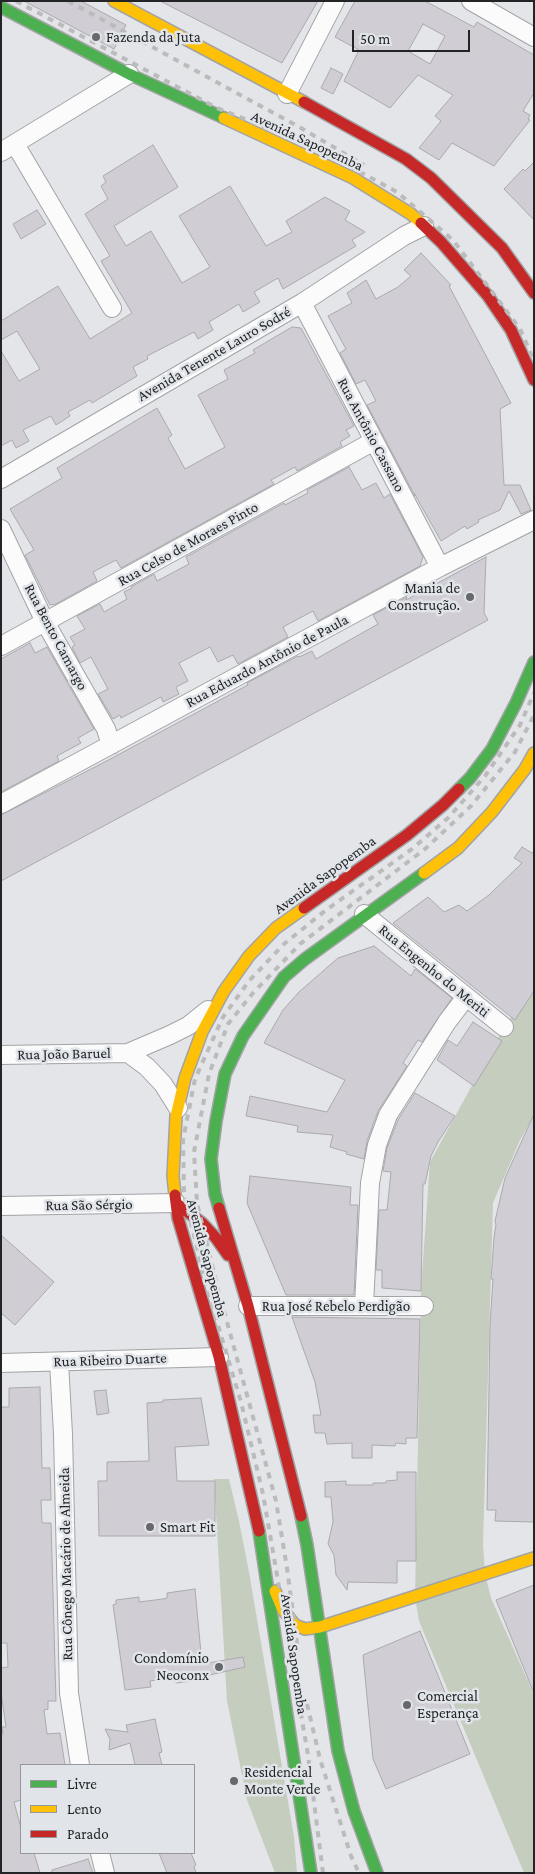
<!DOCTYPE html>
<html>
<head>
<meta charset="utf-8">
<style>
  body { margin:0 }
  #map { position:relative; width:535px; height:1874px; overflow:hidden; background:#e3e5e8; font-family:"Crimson Pro",serif }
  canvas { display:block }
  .frame { position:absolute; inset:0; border:2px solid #222426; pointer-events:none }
  .legend { position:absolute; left:20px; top:1764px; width:175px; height:90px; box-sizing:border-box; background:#e1e5ea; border:1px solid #95989c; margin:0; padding:6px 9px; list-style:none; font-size:15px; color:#222426 }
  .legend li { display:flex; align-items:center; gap:10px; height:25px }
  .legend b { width:25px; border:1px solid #95989c }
  .scale { position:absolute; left:352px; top:30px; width:118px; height:22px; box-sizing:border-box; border:2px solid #222426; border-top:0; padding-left:6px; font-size:15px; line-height:18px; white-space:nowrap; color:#222426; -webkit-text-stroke:4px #e1e5ea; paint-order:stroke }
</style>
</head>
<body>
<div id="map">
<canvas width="535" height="1874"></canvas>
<div class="frame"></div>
<ul class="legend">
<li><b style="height:6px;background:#4caf50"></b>Livre</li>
<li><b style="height:6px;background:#ffc107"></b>Lento</li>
<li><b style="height:6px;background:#c62828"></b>Parado</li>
</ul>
<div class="scale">50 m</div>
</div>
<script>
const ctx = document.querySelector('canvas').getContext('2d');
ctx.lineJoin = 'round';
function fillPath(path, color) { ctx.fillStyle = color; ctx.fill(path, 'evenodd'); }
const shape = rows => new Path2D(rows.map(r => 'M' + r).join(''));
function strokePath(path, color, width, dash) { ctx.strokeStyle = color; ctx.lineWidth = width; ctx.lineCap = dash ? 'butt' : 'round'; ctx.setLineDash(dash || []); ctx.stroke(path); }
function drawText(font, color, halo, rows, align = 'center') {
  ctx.font = font + ' "Crimson Pro",serif'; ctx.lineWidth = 5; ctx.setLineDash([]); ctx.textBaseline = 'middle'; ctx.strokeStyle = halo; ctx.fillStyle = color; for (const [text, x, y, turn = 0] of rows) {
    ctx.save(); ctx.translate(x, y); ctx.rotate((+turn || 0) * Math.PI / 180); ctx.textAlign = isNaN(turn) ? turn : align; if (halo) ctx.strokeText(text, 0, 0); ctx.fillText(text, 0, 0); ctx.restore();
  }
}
fillPath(shape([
  [534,986,534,1116,520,1140,493,1203,483,1544,485,1574,491,1598,534,1695,534,1873,524,1873,419,1621,415,1597,421,1289,430,1162,504,1027],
  [214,1479,229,1479,239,1521,249,1572,294,1837,297,1873,275,1873,247,1800,239,1760,227,1701]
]), '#c5cdbf');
const building = shape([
  [24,1,81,1,126,25,114,49,24,1],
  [160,1,318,1,282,63,160,1],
  [355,1,425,1,474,27,477,22,534,55,534,93,523,111,530,115,528,119,530,120,494,166,452,143,439,160,419,148,441,121,435,116,453,95,418,75,390,108,344,81,359,50,335,37,355,1],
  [423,24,445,36,430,64,408,51,423,24],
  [331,68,343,74,333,94,321,88,331,68],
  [153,145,178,187,114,226,126,246,151,231,182,283,210,267,179,216,230,186,266,246,292,232,286,221,325,197,350,211,345,220,365,232,352,240,356,246,283,289,278,278,254,292,260,302,243,312,239,304,209,322,213,330,198,339,194,332,147,356,148,359,133,367,137,376,92,403,90,400,68,412,70,416,56,425,51,416,23,430,29,441,16,448,12,440,1,446,1,351,19,381,40,369,17,331,1,340,1,321,58,286,90,339,132,313,101,261,110,256,85,214,108,199,101,186,106,182,103,176,153,145],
  [534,162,534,220,504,189,523,169,525,171,534,162],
  [37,210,46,224,21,239,13,224,37,210],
  [421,253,451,285,449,286,511,403,500,409,504,485,520,485,531,510,521,514,509,491,500,510,478,520,479,522,467,529,465,526,441,541,414,493,415,496,367,405,376,401,365,380,356,384,340,353,346,349,328,316,352,303,347,293,366,280,376,299,398,287,411,276,404,270,421,253],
  [292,327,301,328,354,426,346,430,350,436,340,442,342,446,297,471,295,467,271,480,274,484,121,568,116,560,93,572,97,581,56,604,50,605,25,555,34,550,10,509,62,478,57,468,157,408,172,435,168,438,185,469,225,447,198,395,228,379,224,370,255,353,253,350,292,327],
  [349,467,362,490,376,483,384,498,390,494,423,557,420,566,318,621,313,611,283,627,288,637,238,664,233,655,218,662,210,647,179,663,188,681,176,687,179,694,163,702,161,697,121,718,120,715,113,719,98,694,108,689,91,657,80,663,72,647,75,645,70,637,85,629,77,616,100,604,104,612,127,599,124,592,132,588,131,587,154,574,157,581,189,564,186,557,284,503,285,505,308,493,307,490,349,467],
  [486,557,484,613,488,620,1,881,1,815,101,764,248,685,247,683,298,656,299,657,312,651,316,659,378,624,373,615,407,597,406,600,486,557],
  [30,643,35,653,47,647,94,729,78,738,81,743,57,756,59,761,1,792,1,659,30,643],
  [522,847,532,853,534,852,534,991,515,1020,393,923,428,897,444,912,459,905,467,911,489,895,522,863,514,858,522,847],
  [374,946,411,976,415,969,452,998,422,1042,418,1040,403,1063,407,1066,378,1111,367,1141,364,1159,346,1154,347,1152,330,1147,333,1135,297,1132,298,1126,246,1116,250,1096,327,1112,345,1080,264,1043,283,1010,299,992,338,958,374,946],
  [473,1022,502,1041,474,1086,437,1060,448,1040,457,1046,473,1022],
  [415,1093,455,1116,438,1142,431,1156,425,1184,423,1184,421,1291,382,1288,382,1270,376,1270,379,1210,387,1210,391,1172,383,1171,387,1148,398,1120,415,1093],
  [534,1114,534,1522,495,1521,496,1510,487,1510,490,1325,493,1279,491,1279,494,1237,496,1225,495,1221,505,1178,534,1114],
  [250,1176,351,1187,350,1205,358,1205,354,1295,286,1295,247,1203,250,1176],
  [1,1235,54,1282,15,1325,1,1313,1,1235],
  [292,1317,420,1319,417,1438,406,1438,406,1444,396,1443,395,1446,372,1445,372,1458,352,1458,352,1443,327,1444,325,1433,315,1433,313,1415,321,1415,315,1382,292,1317],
  [40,1387,42,1468,50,1468,51,1500,41,1500,42,1523,51,1523,56,1701,48,1701,48,1709,44,1710,47,1734,60,1733,65,1765,21,1765,21,1800,14,1802,21,1828,21,1853,34,1853,40,1873,1,1873,1,1734,3,1734,2,1727,6,1727,1,1692,1,1668,8,1667,7,1643,1,1643,1,1407,9,1407,9,1388,40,1387],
  [106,1390,109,1413,97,1415,94,1391,106,1390],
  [201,1398,209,1445,175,1447,177,1481,215,1481,215,1536,99,1536,98,1481,107,1481,107,1462,149,1461,147,1403,163,1402,163,1400,201,1398],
  [397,1472,416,1472,416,1561,397,1561,397,1583,348,1582,347,1590,336,1575,334,1555,328,1544,333,1522,331,1497,325,1497,325,1482,346,1481,346,1485,373,1485,373,1483,386,1483,386,1481,397,1480,397,1472],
  [534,1585,534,1691,533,1691,496,1600,534,1585],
  [195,1589,202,1664,243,1657,245,1667,201,1677,202,1680,176,1683,175,1678,150,1681,151,1687,125,1690,113,1605,116,1604,116,1600,139,1597,139,1602,163,1599,167,1598,167,1593,195,1589],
  [420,1631,470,1754,386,1789,373,1759,363,1655,420,1631],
  [155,1719,162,1752,159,1753,162,1765,135,1765,130,1743,109,1750,110,1739,105,1729,128,1732,126,1725,155,1719],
  [159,1853,191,1853,196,1865,194,1866,196,1873,167,1873,159,1853],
  [88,1859,93,1873,52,1873,52,1870,88,1859]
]);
fillPath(building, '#d0cdd4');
strokePath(building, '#aaaaad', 1);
const street = shape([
  [471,1,534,37],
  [287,94,335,1],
  [15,144,112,308],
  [1,152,129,74],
  [302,303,440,567],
  [1,479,302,303,404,236,424,226],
  [1,529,45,622,106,729,111,745],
  [1,646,374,441],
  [1,804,440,567,534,520],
  [364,914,504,1027],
  [128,1053,147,1067,163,1084,178,1108],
  [1,1055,128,1053,170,1035,188,1026,208,1010],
  [1,1206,176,1203],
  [248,1306,424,1306],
  [364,1306,370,1183,377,1145,388,1115,447,1022,466,997],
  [59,1362,63,1434,69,1693,80,1765],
  [1,1363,219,1357],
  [100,1853,105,1873]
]);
const fast = shape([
  [1,7,129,74,224,118],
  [459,789,470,778,492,749,516,703,534,662],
  [219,1208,215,1194,211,1159,216,1121,225,1074,243,1036,284,977,305,959,424,873],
  [301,1516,307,1545,338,1751,354,1811,377,1873],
  [259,1531,311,1873]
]);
const slow = shape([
  [114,1,304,102],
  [224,118,353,178,411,214,421,223],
  [424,873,458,848,492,812,525,769,534,753],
  [175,1195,173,1176,176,1116,185,1078,202,1032,224,991,249,956,276,928,304,908],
  [275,1591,283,1610,295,1625,305,1629,320,1627],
  [320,1627,534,1558]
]);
const jam = shape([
  [304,102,406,159,431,178,502,248,534,293],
  [421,223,441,242,488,296,511,330,534,380],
  [304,908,407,835,443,805,459,789],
  [175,1195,178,1218,219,1357,259,1531],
  [176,1203,202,1223,216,1238,228,1255],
  [219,1208,248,1306,301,1516]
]);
strokePath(street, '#a2a3a5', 20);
strokePath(fast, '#a2a3a5', 14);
strokePath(slow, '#a2a3a5', 14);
strokePath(jam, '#a2a3a5', 14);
strokePath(street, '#fbfbfc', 18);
strokePath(fast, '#4caf50', 11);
strokePath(slow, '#ffc107', 11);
strokePath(jam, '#c62828', 11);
strokePath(shape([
  [16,1,217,108,310,145,397,192,453,240,520,329,534,361],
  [68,1,301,128,364,165],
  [297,1644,287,1568,276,1501,218,1289,197,1203,194,1152,209,1074,228,1024,253,993,300,944,425,849,471,806,515,752,534,715],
  [307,1704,320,1759,351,1856,359,1873],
  [323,1873,308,1755,263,1494,241,1402,209,1295,184,1195,183,1140,195,1079,223,1017,249,981,284,944,326,910,412,849,448,818,485,776,520,725,534,693]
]), '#bbbbbc', 4, [6, 6]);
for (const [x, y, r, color] of [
  [96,37,5,"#66686a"],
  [470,597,5,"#66686a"],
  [150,1527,5,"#66686a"],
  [219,1667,5,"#66686a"],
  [407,1705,5,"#66686a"],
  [234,1781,5,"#66686a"]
]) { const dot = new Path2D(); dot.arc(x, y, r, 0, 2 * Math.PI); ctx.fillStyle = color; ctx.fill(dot); strokePath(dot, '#e1e5ea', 2); }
drawText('15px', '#222426', '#e1e5ea', [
  ["Fazenda da Juta",106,37],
  ["Mania de",460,588,"right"],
  ["Construção.",460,605,"right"],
  ["Smart Fit",160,1527],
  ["Condomínio",209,1658,"right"],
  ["Neoconx",209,1675,"right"],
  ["Comercial",417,1696],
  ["Esperança",417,1713],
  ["Residencial",244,1772],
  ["Monte Verde",244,1789]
], 'left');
drawText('15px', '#222426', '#e1e5ea', [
  ["Avenida Sapopemba",307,141,25],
  ["Avenida Tenente Lauro Sodré",214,354,-30],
  ["Rua Antônio Cassano",371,435,62],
  ["Rua Celso de Moraes Pinto",188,544,-29],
  ["Rua Bento Camargo",56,637,62],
  ["Rua Eduardo Antônio de Paula",267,661,-28],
  ["Avenida Sapopemba",325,875,-36],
  ["Rua Engenho do Meriti",434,971,39],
  ["Rua João Baruel",64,1054,-1],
  ["Rua São Sérgio",89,1205,-1],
  ["Avenida Sapopemba",207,1258,75],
  ["Rua José Rebelo Perdigão",336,1306],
  ["Rua Ribeiro Duarte",110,1360,-2],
  ["Rua Cônego Macário de Almeida",66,1564,-91],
  ["Avenida Sapopemba",294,1654,82]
]);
</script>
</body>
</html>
